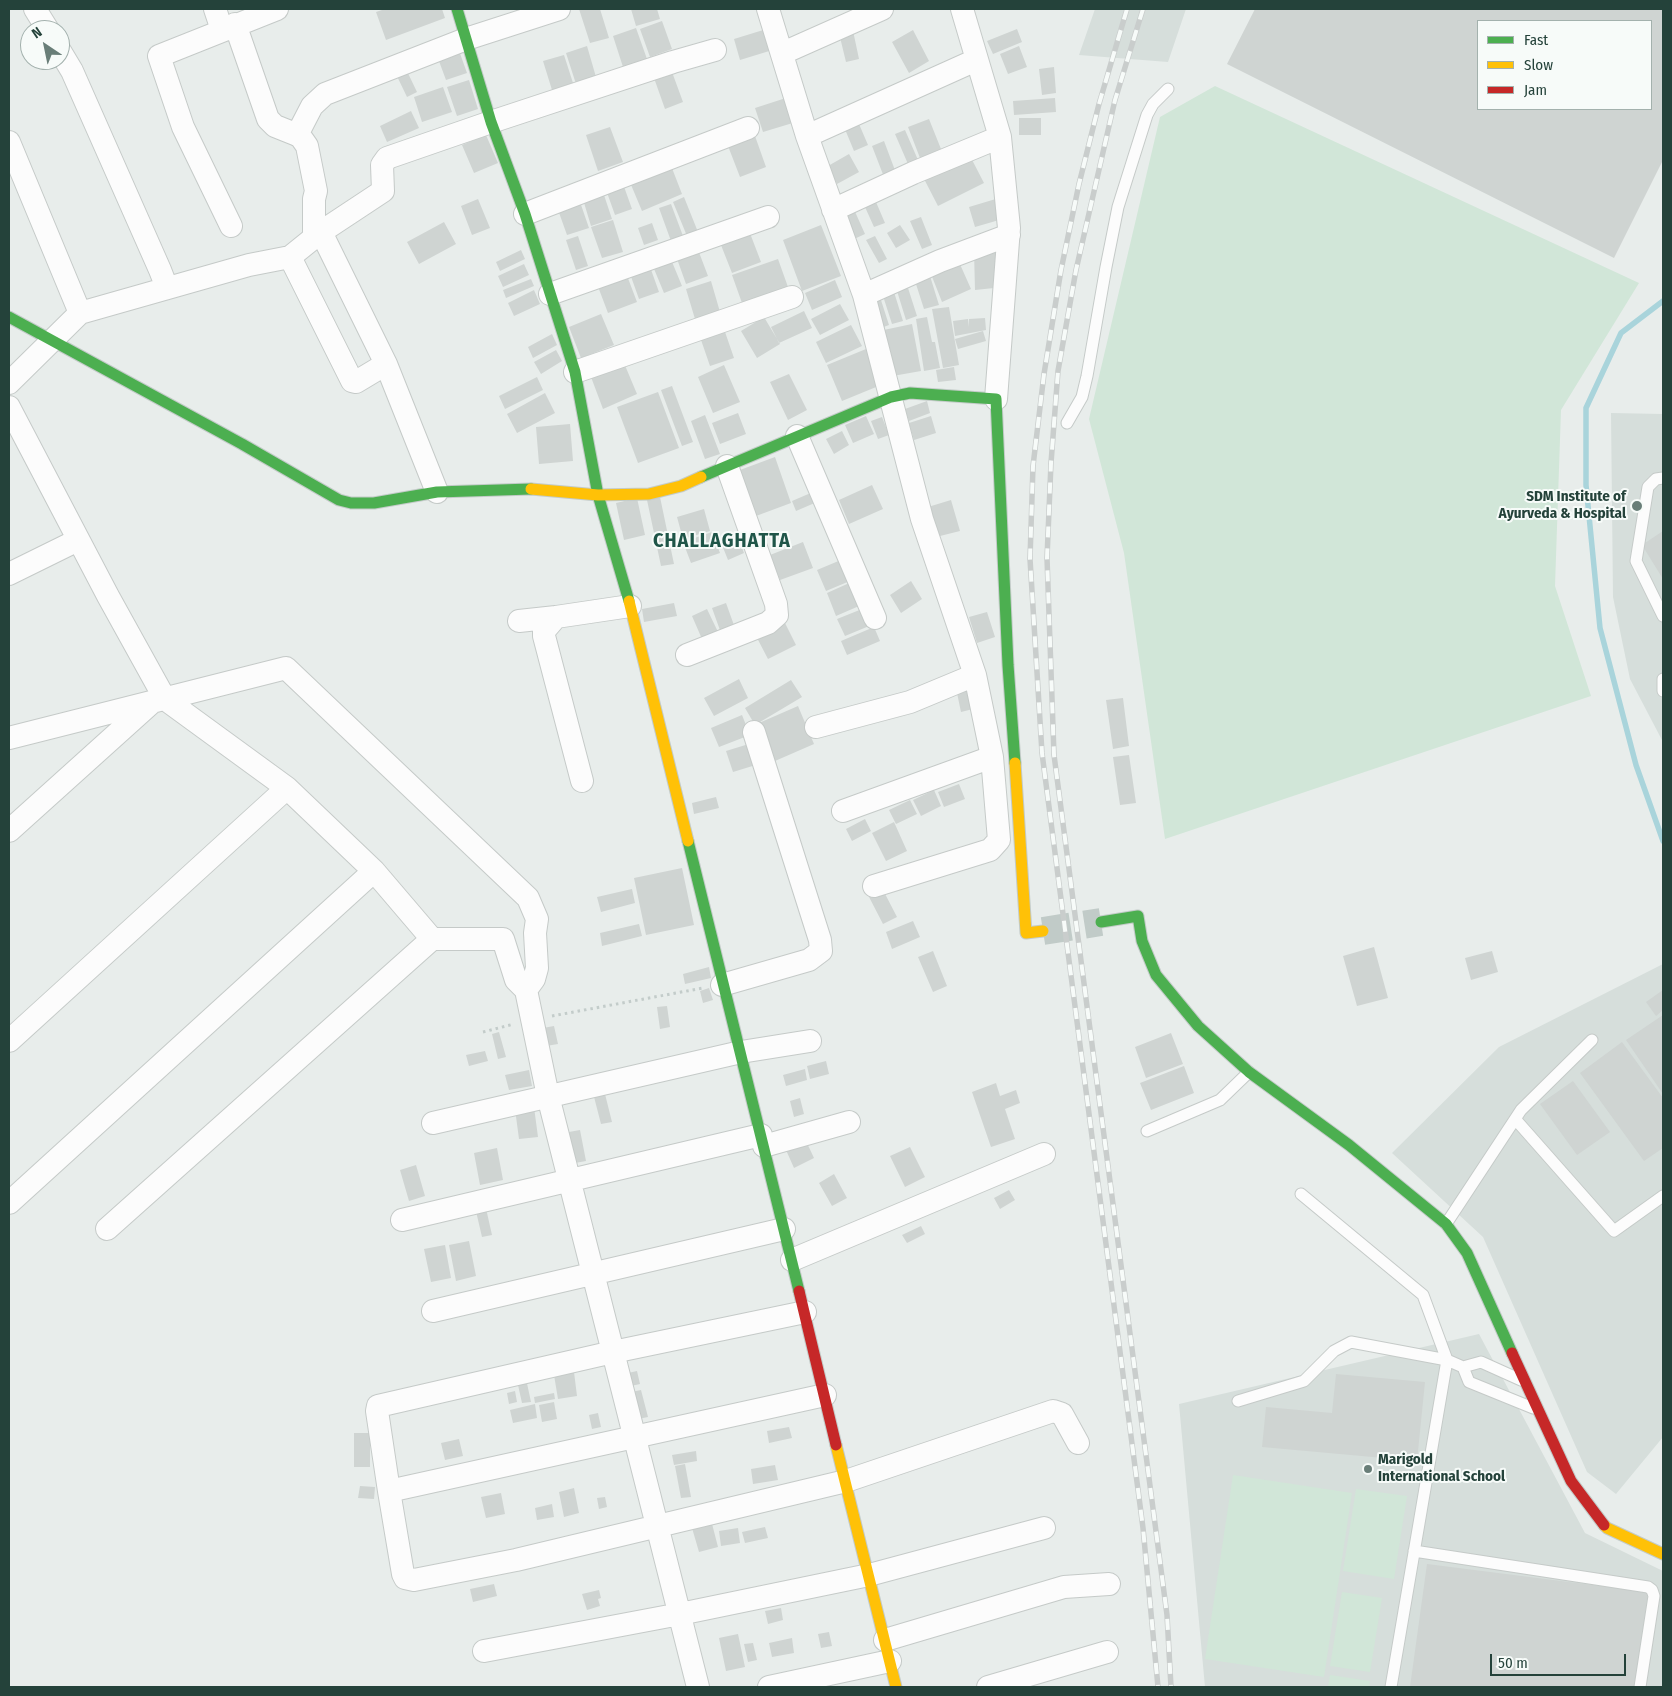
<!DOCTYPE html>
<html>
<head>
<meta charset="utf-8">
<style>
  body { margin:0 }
  #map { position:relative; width:1672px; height:1696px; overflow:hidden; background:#e8edeb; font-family:"Fira Sans Condensed",sans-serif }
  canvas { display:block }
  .frame { position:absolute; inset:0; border:10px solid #24423a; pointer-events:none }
  .legend { position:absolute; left:1477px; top:20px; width:175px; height:90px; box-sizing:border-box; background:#f7fbf9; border:1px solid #a3b1ad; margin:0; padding:6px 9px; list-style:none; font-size:15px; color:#24423a }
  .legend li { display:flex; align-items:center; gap:10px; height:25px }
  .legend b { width:25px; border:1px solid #a3b1ad }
  .north { position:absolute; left:20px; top:20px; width:50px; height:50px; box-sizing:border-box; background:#f7fbf9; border:1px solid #a3b1ad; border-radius:50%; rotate:326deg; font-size:14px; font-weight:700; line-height:20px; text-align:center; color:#24423a }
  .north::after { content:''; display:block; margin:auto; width:18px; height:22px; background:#697e78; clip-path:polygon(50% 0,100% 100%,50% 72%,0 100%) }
  .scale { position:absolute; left:1490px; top:1654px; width:136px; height:22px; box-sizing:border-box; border:2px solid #24423a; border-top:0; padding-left:6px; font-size:15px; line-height:18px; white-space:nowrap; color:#24423a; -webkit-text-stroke:4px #f7fbf9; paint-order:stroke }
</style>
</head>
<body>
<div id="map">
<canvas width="1672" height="1696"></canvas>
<div class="frame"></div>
<ul class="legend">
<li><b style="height:6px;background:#4caf50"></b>Fast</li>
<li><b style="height:6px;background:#ffc107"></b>Slow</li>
<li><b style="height:6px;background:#c62828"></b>Jam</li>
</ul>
<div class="north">N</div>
<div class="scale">50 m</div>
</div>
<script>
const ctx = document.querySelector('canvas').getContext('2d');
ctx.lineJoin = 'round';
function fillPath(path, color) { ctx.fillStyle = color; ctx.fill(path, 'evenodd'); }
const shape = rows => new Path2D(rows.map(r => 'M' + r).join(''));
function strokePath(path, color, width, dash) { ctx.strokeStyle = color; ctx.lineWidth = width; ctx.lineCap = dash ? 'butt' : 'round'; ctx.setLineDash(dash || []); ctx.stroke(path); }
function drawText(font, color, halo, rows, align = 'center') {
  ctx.font = font + ' "Fira Sans Condensed",sans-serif'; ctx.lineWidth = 4; ctx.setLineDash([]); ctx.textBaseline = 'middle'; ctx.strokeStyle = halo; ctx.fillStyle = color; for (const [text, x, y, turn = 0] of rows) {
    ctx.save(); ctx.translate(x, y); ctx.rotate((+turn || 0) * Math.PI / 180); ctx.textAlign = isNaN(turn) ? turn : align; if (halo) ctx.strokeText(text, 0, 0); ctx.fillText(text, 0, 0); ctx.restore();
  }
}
fillPath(shape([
  [1095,9,1186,9,1168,62,1079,55],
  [1611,413,1663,414,1663,742,1630,679,1613,597],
  [1663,964,1663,1437,1616,1494,1587,1472,1483,1237,1392,1153,1499,1047],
  [1479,1334,1585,1533,1663,1571,1663,1687,1205,1687,1179,1404]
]), '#d6dedb');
fillPath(shape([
  [1215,86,1639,283,1561,410,1555,586,1591,696,1165,839,1124,553,1089,419,1160,117],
  [1233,1475,1352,1493,1324,1677,1205,1659],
  [1356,1489,1407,1496,1394,1579,1343,1571],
  [1342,1592,1382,1598,1370,1672,1330,1666],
  [1330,1675,1370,1681,1369,1687,1328,1687]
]), '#d1e6d8');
strokePath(shape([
  [1663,301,1621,333,1586,408,1586,485,1600,628,1636,765,1663,841]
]), '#a9d4db', 5.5);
fillPath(shape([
  [385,9,442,9,445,18,386,40,376,12],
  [579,9,600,9,609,38,590,43],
  [631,9,657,9,660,19,636,26],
  [1255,9,1663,9,1663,160,1614,258,1227,64],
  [1478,21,1651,21,1651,109,1478,109],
  [662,21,672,49,650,57,640,29],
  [852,26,859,59,846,62,838,29],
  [773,27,779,48,740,60,734,39],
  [636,28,647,59,623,67,613,36],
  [1017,29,1022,42,993,54,987,41],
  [913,30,929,61,909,73,892,42],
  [457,45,467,73,446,80,436,53],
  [587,46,596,77,576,84,566,53],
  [1019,46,1027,67,1008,74,1000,54],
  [564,55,573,83,552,90,543,61],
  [405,67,417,92,407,97,395,72],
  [1054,67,1056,93,1042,95,1039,69],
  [672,72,683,102,665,109,654,78],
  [469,80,478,109,457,116,447,87],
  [443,87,452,112,422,122,414,97],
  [789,97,796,122,763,132,755,108],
  [1055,98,1056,112,1014,115,1013,101],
  [411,111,419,128,387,142,380,126],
  [856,117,868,145,854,151,842,122],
  [1019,118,1041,118,1041,135,1019,135],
  [929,119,941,149,920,158,908,127],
  [610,127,623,162,598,171,586,135],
  [905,130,918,160,908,164,895,134],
  [486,135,498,163,474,173,462,145],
  [755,136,766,167,740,177,728,146],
  [884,141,896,173,884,177,872,146],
  [968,152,984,183,938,206,922,175],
  [849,154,859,172,837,184,828,166],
  [670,163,682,194,642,211,629,180],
  [622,181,632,209,615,215,605,187],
  [602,189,612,219,591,226,582,196],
  [684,197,698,232,687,236,673,202],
  [999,198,1006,218,975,227,969,207],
  [478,199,490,228,472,235,461,206],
  [579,199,589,228,567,235,557,207],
  [876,202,885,223,874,227,865,207],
  [671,204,683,236,671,241,659,208],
  [852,205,865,234,852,240,838,210],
  [921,217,932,245,922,249,910,221],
  [613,220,623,252,602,258,591,227],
  [444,222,456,244,419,264,407,242],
  [652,223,658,240,644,245,638,228],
  [821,225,841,276,802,291,783,240],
  [900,225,910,240,896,248,887,233],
  [748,228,761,262,732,273,719,240],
  [578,236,588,266,576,270,566,240],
  [875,236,887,259,879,263,866,240],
  [996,242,994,288,975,290,974,251],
  [697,247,708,276,686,284,676,256],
  [521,250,525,259,500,271,496,262],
  [670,257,682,286,664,293,652,264],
  [778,259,788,287,742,303,732,275],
  [959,262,971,289,942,302,931,274],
  [524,264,529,275,503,287,498,276],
  [649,264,659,292,639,299,629,271],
  [626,273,637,302,608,313,597,284],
  [930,276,939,305,924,309,915,281],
  [531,279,534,286,506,298,503,290],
  [835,280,842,297,812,310,805,293],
  [711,281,720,312,695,319,686,289],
  [908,288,917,316,906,320,897,291],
  [534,290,540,304,514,316,508,303],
  [894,292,903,321,892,324,883,296],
  [880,297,889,325,878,329,869,301],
  [840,304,849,320,820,335,811,319],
  [949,307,959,365,943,368,932,309],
  [804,311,812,328,779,343,771,327],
  [601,314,614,345,581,358,569,327],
  [764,317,780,344,757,358,741,331],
  [927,317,932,342,935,342,940,368,924,371,916,319],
  [985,318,986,330,955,336,953,321,968,319,969,327,969,319],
  [912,324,921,371,887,377,879,331],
  [851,325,862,346,826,363,816,342],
  [724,329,734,358,710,366,700,337],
  [983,331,986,341,958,349,955,339],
  [552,334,557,345,533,358,528,347],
  [866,349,881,385,842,401,827,365],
  [556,350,562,361,541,374,534,362],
  [624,363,637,394,603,409,591,377],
  [724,365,740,402,713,413,698,377],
  [954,367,956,380,938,382,936,370],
  [789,374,807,410,788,420,770,382],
  [537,377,543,390,505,409,499,396],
  [672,386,693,442,682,446,661,390],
  [658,392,679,448,638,463,617,407],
  [545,393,555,413,517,433,507,414],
  [927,401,930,413,909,421,905,409],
  [738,413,746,434,720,444,712,423],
  [705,415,720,454,705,459,691,421],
  [866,416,874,434,853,443,845,425],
  [931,416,936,433,914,440,909,423],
  [882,417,889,435,878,439,871,421],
  [570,424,573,461,539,464,536,427],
  [842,431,849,445,834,454,826,439],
  [775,457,791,503,756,516,740,470],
  [872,485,883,509,849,524,839,500],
  [813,492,817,502,796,511,792,501],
  [660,497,674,564,661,566,647,500],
  [637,498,645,535,624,540,616,503],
  [951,500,960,531,936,537,928,507],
  [704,509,710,531,683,539,677,517],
  [1663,531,1663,579,1642,545],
  [712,532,720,553,691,563,683,542],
  [736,533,744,553,728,560,720,540],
  [803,542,813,568,780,580,770,555],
  [848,557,857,578,826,591,817,570],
  [856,580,866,603,836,616,827,593],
  [911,581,922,599,901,613,890,595],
  [674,603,677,616,644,622,642,609],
  [726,603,735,628,721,633,712,608],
  [867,607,874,624,845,636,837,619],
  [707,609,718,632,702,639,692,616],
  [987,612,995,637,977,643,969,617],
  [784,621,796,645,768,659,756,636],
  [874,627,880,641,847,655,841,641],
  [739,679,748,698,714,716,704,698],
  [791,680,802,697,755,725,745,708],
  [973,689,977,708,961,712,957,693],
  [1123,698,1129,746,1113,749,1106,700],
  [798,706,814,744,775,761,759,723],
  [742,715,750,735,719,747,711,728],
  [752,743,759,764,733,772,726,751],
  [1129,755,1136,803,1120,805,1113,757],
  [959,784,965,799,944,807,938,792],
  [934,790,941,806,921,816,913,800],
  [716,797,719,808,694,814,692,803],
  [910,800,917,814,896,824,889,810],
  [865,819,871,831,852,841,846,829],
  [894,822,907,851,886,861,872,833],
  [682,868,694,925,646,935,634,878],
  [882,888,897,917,883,924,868,895],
  [632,889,635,903,601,912,597,897],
  [913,921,920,937,892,949,886,932],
  [639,924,642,936,602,946,600,933],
  [1374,947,1388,998,1357,1006,1343,956],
  [933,951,947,986,933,992,918,957],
  [1492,951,1498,972,1471,980,1465,958],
  [709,967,711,978,685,984,683,974],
  [709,988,713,1000,703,1003,700,991],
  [1663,990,1663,1010,1656,1016,1646,1002],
  [667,1006,670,1027,660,1029,657,1007],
  [1663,1015,1663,1094,1626,1040],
  [554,1026,558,1044,546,1046,543,1028],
  [499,1032,506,1057,498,1059,492,1034],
  [1171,1033,1183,1064,1146,1078,1135,1047],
  [1622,1042,1663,1098,1663,1148,1644,1161,1580,1073],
  [485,1051,488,1061,469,1066,466,1055],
  [826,1061,829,1074,810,1079,807,1066],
  [1184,1066,1194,1093,1151,1110,1140,1083],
  [805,1069,807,1080,786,1086,783,1075],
  [529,1070,532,1086,509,1090,505,1075],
  [1573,1081,1610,1132,1577,1155,1540,1104],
  [996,1083,1000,1096,1016,1090,1020,1103,1005,1109,1015,1139,991,1147,972,1092],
  [604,1090,612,1122,601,1124,593,1093],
  [800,1098,804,1114,794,1117,790,1101],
  [534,1107,538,1137,519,1139,515,1109],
  [580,1130,586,1161,575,1163,569,1132],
  [806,1141,814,1158,794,1168,786,1150],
  [910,1147,925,1177,905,1187,890,1156],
  [497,1148,503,1180,480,1185,474,1153],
  [416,1165,425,1196,409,1201,400,1170],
  [834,1174,847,1198,832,1206,819,1183],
  [1009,1190,1015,1200,1000,1209,994,1198],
  [485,1204,492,1235,482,1237,475,1207],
  [921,1226,925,1234,907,1243,902,1235],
  [469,1241,476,1276,456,1281,449,1245],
  [445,1245,451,1278,431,1282,424,1249],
  [637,1371,640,1384,631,1386,628,1373],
  [574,1372,577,1396,558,1399,554,1375],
  [525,1374,531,1402,522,1403,516,1376],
  [1336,1374,1425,1382,1417,1461,1262,1447,1266,1407,1332,1413],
  [641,1390,648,1417,638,1419,631,1392],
  [515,1391,517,1402,509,1404,507,1393],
  [554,1393,555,1399,535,1403,534,1397],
  [554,1402,557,1419,542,1422,539,1405],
  [535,1404,537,1418,513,1423,510,1410],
  [598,1413,601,1427,592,1429,589,1415],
  [789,1427,792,1438,769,1443,767,1431],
  [354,1433,370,1433,370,1467,354,1467],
  [459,1439,463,1456,445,1460,441,1443],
  [696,1451,697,1461,674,1465,672,1455],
  [685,1464,691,1497,681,1498,675,1466],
  [775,1465,778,1480,753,1484,751,1469],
  [360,1486,375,1487,374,1499,358,1498],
  [574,1488,579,1513,564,1517,559,1492],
  [501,1493,505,1514,486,1518,481,1497],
  [605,1497,607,1507,599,1509,597,1498],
  [552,1504,554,1517,537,1520,535,1508],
  [710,1516,718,1547,699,1552,690,1521],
  [765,1527,768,1538,745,1543,742,1532],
  [738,1528,740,1543,721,1546,719,1531],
  [1427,1564,1648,1592,1635,1687,1410,1687],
  [494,1584,497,1596,473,1602,470,1589],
  [599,1590,601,1598,598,1599,600,1606,587,1610,582,1594],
  [781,1608,783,1620,768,1624,765,1611],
  [829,1632,832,1646,821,1648,818,1634],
  [738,1634,745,1667,726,1671,719,1638],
  [792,1638,794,1653,772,1657,769,1643],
  [753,1643,757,1660,748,1662,744,1644]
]), '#cfd4d2');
strokePath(shape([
  [1043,931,1101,922]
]), '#c1cbc8', 28, [28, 14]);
const lane = shape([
  [1067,423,1082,397,1087,376,1106,267,1118,207,1147,115,1153,104,1168,89],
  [1663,478,1656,479,1648,487,1636,561,1663,616],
  [1663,679,1663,691],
  [1516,1120,1614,1231,1663,1196],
  [1147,1131,1220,1100,1249,1072],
  [1301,1194,1423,1295,1447,1360,1391,1687],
  [1446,1224,1521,1110,1592,1040],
  [1463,1367,1481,1362,1521,1380],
  [1238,1401,1304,1381,1334,1351,1351,1342,1447,1360,1463,1367,1469,1382,1533,1408],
  [1414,1551,1648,1587,1652,1590,1654,1596,1640,1687]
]);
const street = shape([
  [35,9,48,30],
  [215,9,222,30],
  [768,9,807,136,864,295,922,519,975,675,992,757,999,840,990,850,874,886],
  [962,9,1000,137,1009,228,996,399],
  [235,24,268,119,275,126,300,136,307,146,316,191,314,199,314,238],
  [60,51,72,71,160,270,167,288],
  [783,53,882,9],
  [297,135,312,106,325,94,466,39,559,9],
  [807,136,976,60],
  [9,142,80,313,9,383],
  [833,210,913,173,1000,137],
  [525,214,748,128],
  [231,226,183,127,159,56,277,9],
  [321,232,386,364,437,492],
  [290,257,352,381,356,382,386,364],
  [550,294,768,217],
  [864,295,940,261,1009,235],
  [80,313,249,265,290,257,321,232,383,191,382,165,387,158,491,122,673,62,715,50],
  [575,372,792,297],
  [9,407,108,596,165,699,287,788,374,871,432,939,503,939,516,980,526,990],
  [797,436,875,618],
  [9,574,78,540],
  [519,621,556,617],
  [687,655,768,623,777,615,776,604,727,466],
  [816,727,910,702,975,675],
  [9,738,286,668,528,898,537,919,535,933,537,968,534,979,526,990,548,1096,698,1687],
  [582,781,544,636,544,631,556,617,630,606],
  [843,811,992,757],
  [9,831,150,704],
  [722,985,809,960,821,951,820,940,754,732],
  [9,1041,287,788],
  [433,1123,741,1052,810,1041],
  [764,1146,849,1122],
  [9,1203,374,871],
  [402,1220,761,1135],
  [107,1229,432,939],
  [792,1260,1044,1154],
  [433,1311,784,1229],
  [805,1312,613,1352,378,1406,377,1411,389,1491,403,1574,405,1578,414,1580,516,1560,846,1481,1053,1411,1062,1414,1078,1443],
  [389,1491,825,1395],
  [885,1640,1064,1587,1109,1584],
  [484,1651,680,1614,869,1575,1044,1528],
  [769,1687,890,1661],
  [988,1687,1107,1652]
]);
const fast = shape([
  [457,9,491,122,525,214,575,372,598,495,629,601],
  [9,317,242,444,339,500,351,503,374,503,437,492,531,489],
  [701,477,891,397,910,393,996,399,1008,665,1015,763],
  [688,841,799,1291],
  [1101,922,1138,916,1142,941,1156,975,1198,1026,1249,1072,1349,1145,1446,1224,1467,1253,1512,1353]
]);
const slow = shape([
  [531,489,598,495,649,494,681,486,701,477],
  [629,601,688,841],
  [1015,763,1026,933,1043,931],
  [836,1445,896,1687],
  [1604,1525,1607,1528,1663,1554]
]);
const jam = shape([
  [799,1291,836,1445],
  [1512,1353,1571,1481,1604,1525]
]);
strokePath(lane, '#c5cac8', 13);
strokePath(street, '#c5cac8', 24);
strokePath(fast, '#c3cbc8', 13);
strokePath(slow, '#c3cbc8', 13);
strokePath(jam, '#c3cbc8', 13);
strokePath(shape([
  [552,1016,703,988],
  [483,1032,514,1024]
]), '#c3ccca', 3, [2.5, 4]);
strokePath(lane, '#fcfcfc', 11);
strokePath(street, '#fcfcfc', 22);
strokePath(fast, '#4caf50', 11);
strokePath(slow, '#ffc107', 11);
strokePath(jam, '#c62828', 11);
const rail = shape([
  [1127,9,1099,104,1079,184,1061,270,1044,374,1033,466,1030,559,1042,753,1143,1528,1158,1687],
  [1143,9,1115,100,1076,270,1058,371,1051,463,1047,558,1054,755,1167,1615,1171,1687]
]);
strokePath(rail, '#c9cdcc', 5.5);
strokePath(rail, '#f7fbf9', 4, [11]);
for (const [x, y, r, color] of [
  [1637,506,6,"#697e78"],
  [1368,1469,5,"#697e78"]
]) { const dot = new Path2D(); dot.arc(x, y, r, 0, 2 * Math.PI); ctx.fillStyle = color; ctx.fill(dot); strokePath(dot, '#f7fbf9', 2); }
drawText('bold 15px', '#24423a', '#f7fbf9', [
  ["SDM Institute of",1626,497],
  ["Ayurveda & Hospital",1626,514],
  ["Marigold",1378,1460,"left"],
  ["International School",1378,1477,"left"]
], 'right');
ctx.letterSpacing = '1px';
drawText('bold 20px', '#1f5548', '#f7fbf9', [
  ["CHALLAGHATTA",722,541]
]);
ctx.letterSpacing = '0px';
</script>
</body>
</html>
